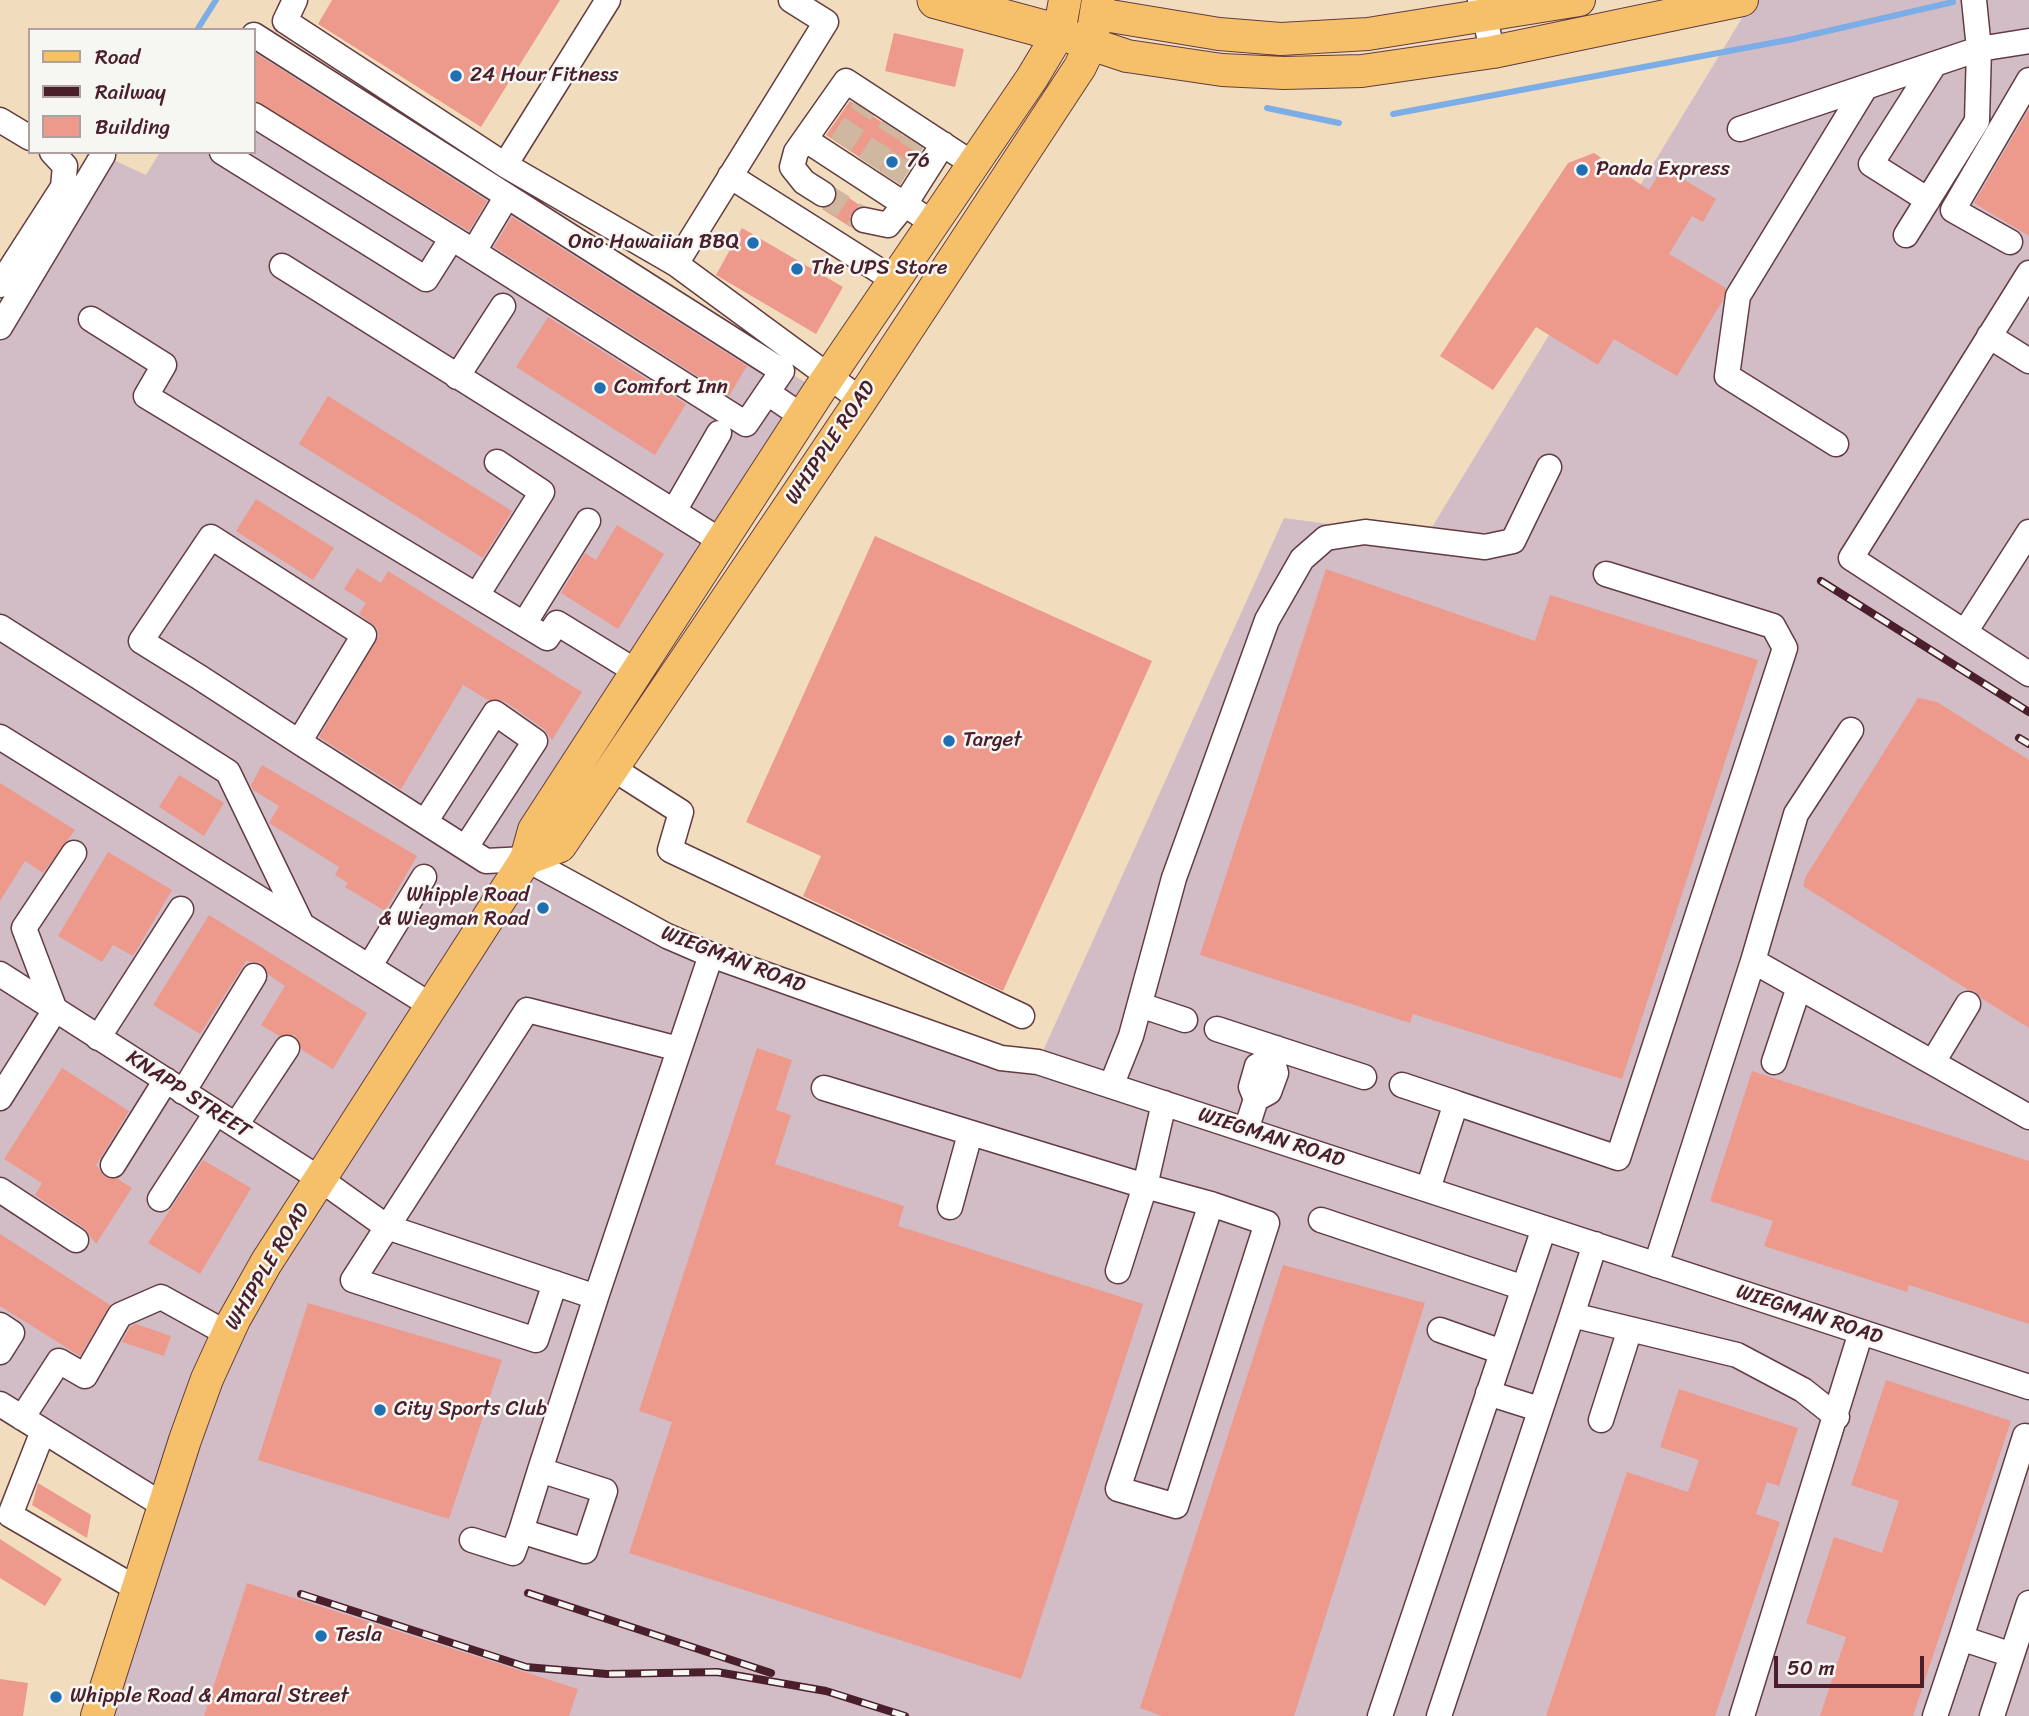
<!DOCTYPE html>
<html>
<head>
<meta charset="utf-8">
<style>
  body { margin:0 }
  #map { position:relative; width:2029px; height:1716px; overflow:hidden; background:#f1ddbd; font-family:Sriracha,sans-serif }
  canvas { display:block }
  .legend { position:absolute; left:28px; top:28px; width:228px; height:126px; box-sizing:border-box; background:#f6f6f2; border:2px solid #b1a0a2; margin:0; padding:9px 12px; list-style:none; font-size:21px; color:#4a1f2b }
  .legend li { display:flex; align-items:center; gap:14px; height:35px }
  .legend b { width:35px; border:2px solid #b1a0a2 }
  .scale { position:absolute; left:1774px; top:1656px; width:150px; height:32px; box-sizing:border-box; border:4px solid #4a1f2b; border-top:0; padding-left:9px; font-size:21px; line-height:24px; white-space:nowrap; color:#4a1f2b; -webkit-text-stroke:5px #f6f6f2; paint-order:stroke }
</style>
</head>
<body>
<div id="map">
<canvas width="2029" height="1716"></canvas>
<ul class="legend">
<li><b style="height:9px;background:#f6c06b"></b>Road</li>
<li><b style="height:9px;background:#4a1f2b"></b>Railway</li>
<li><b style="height:19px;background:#ed998b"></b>Building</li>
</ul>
<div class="scale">50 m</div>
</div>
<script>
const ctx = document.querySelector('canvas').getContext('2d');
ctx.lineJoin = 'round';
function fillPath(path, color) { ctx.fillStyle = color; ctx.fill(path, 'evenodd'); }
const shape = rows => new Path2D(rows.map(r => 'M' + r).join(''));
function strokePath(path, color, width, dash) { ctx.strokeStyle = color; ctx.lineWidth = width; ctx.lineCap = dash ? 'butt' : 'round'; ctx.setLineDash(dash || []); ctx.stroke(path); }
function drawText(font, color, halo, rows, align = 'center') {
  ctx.font = font + ' Sriracha,sans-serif'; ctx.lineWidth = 5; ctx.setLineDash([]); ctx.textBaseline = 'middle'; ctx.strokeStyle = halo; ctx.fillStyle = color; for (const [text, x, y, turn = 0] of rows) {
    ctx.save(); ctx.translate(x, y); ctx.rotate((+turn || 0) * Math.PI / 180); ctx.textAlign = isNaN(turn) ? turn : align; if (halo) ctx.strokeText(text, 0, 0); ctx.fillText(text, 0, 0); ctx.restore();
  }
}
fillPath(shape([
  [1753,0,2029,0,2029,1716,97,1716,166,1507,0,1404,0,327,103,155,146,175,160,152,254,152,254,35,819,391,526,859,667,936,1038,1062,1284,518,1426,537]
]), '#d2bdc7');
strokePath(shape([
  [197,30,216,0],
  [1267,108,1339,123],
  [1393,114,1793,39,1953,2]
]), '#7cade7', 6);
fillPath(shape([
  [332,0,560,0,481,127,318,24],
  [894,33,964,49,955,87,885,71],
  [254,52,487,201,469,231,254,100],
  [850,101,922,149,900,184,826,135],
  [2029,109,2029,236,1974,203],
  [1594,153,1649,190,1663,167,1716,199,1703,222,1692,216,1669,254,1726,288,1723,300,1677,376,1614,339,1598,365,1536,327,1493,390,1440,356,1568,163],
  [837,190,861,206,850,216,852,228,822,209,835,202],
  [512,217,747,366,729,396,494,247],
  [742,228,843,287,816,334,716,275],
  [548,317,686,404,655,455,516,367],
  [328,396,512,511,483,558,299,444],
  [256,499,334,548,313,580,236,531],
  [617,525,664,554,618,629,561,593,585,553,596,560],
  [875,536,1152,661,1003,991,803,896,821,856,746,822],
  [357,568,381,583,388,571,582,692,552,740,544,729,504,701,488,700,463,685,401,789,319,737,379,636,377,628,359,614,366,603,344,589],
  [1326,569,1535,641,1550,595,1758,660,1622,1079,1413,1014,1410,1023,1200,955],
  [1918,698,1937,702,2029,760,2029,1028,1981,998,1976,992,1967,989,1803,886,1806,876],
  [262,765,417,856,385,911,345,887,348,883,335,875,339,867,269,823,279,806,253,790,251,785],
  [179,775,224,803,204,836,159,807],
  [0,783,75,830,43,873,25,861,0,901],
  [108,852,172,890,133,956,113,945,102,962,58,936],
  [209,915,367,1013,333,1069,302,1050,295,1035,279,1036,261,1025,285,986,269,975,261,963,246,961,200,1034,153,1005],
  [757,1048,792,1060,776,1110,791,1115,775,1164,904,1206,898,1226,1143,1304,1021,1679,629,1553,672,1422,639,1411],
  [62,1068,129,1111,96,1165,105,1177,118,1179,132,1188,96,1244,84,1228,35,1195,42,1183,4,1159],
  [1752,1071,2029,1161,2029,1324,1909,1285,1907,1292,1764,1246,1773,1221,1710,1201],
  [203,1160,251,1188,200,1274,148,1243],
  [0,1234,110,1305,80,1356,0,1306],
  [1283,1265,1425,1303,1294,1716,1162,1716,1140,1708],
  [308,1303,502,1360,449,1519,258,1460],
  [136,1324,171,1336,164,1356,122,1342,130,1327],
  [1886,1380,2011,1421,1913,1716,1820,1716,1846,1637,1806,1623,1834,1537,1882,1553,1899,1501,1851,1485],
  [1679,1389,1798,1428,1779,1486,1767,1482,1756,1514,1780,1522,1715,1716,1546,1716,1627,1472,1688,1492,1699,1460,1660,1447],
  [38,1483,91,1515,87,1538,32,1505],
  [0,1539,62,1579,45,1606,0,1578],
  [247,1583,578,1689,569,1716,204,1716],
  [0,1679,28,1683,23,1716,0,1716]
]), '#ed998b');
strokePath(shape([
  [841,144,865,107],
  [869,164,893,126],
  [890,178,914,140],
  [823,194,864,220]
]), '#d0b7a0', 24, [24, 12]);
const minor = shape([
  [295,0,285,21,505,165,676,264,861,400],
  [1480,0,1493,52],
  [1974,0,1979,49,2029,41],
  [254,115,452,238],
  [0,120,30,138],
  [1740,129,1979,49,1977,121,1906,235],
  [806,140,933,223],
  [222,152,426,279,452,238,746,424,782,371,254,35],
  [505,165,608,0],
  [730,176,894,280],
  [823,194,804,182,792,167,796,152,846,81,973,164],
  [1928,200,1871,164,1934,65],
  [864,220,888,225,905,204,943,144],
  [2010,242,1953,210,2029,80],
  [474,251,507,196],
  [676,264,826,22,791,0],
  [282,266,721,541],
  [2029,273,1851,558,2029,674],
  [0,285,63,187,65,166,52,152],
  [91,319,164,365,146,396,547,638,557,623,637,672],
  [0,327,103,155],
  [1989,336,2029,361],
  [457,377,503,306],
  [768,393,803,417],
  [1836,444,1727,376,1738,296,1865,88],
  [674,511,719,433],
  [477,595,542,492,497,462],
  [524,624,588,521],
  [0,627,228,772,302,925],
  [1965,632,2029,532],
  [1851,730,1796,814,1753,961,2029,1117],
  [0,737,432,1006],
  [299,742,364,635,211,537,141,641,199,677,299,742,486,861,526,859,667,936,711,955,1001,1058,1038,1062,2029,1387],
  [612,768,681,812,670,850,1022,1016],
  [425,822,495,713,535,741,466,847],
  [369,967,424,877],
  [0,974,320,1179,387,1227,596,1297,540,1470,521,1531,585,1551,605,1491,540,1470],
  [1140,1005,1185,1020],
  [55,1010,24,928,74,853],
  [1217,1029,1364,1077],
  [98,1038,181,909],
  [1774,1062,1799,987],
  [1933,1062,1968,1004],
  [1402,1085,1456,1103],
  [1111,1086,1131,1036,1174,878,1267,620,1302,559,1326,538,1365,532,1485,547,1513,541,1549,467],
  [824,1088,1145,1186,1164,1103],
  [183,1092,254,976],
  [0,1098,55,1010],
  [1256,1099,1269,1092,1276,1073,1272,1058,1276,1048],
  [236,1125,287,1048],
  [1246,1130,1256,1099,1251,1087,1257,1066,1272,1058],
  [113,1165,166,1080],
  [1428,1189,1456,1103,1618,1158,1785,648,1773,626,1606,574],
  [0,1190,76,1240],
  [160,1199,216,1113],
  [950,1207,970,1134],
  [1321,1220,1524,1288],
  [1595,1244,1572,1315,1737,1355,1803,1390,1837,1417],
  [1656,1265,1753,961],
  [1118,1271,1145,1186,1211,1204,1267,1223,1176,1506,1118,1489,1211,1204],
  [555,1283,536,1340,353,1280,527,1010,679,1049],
  [596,1297,711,955],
  [0,1325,12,1333,0,1352],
  [1440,1330,1502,1352],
  [1488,1393,1539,1409],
  [0,1404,166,1507],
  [22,1418,59,1361,85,1376,120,1315,161,1297,228,1334],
  [1601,1420,1630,1329],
  [43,1431,10,1515,139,1590],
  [472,1540,513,1553,521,1531],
  [1961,1638,2025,1436],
  [1380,1716,1544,1228],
  [1439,1716,1572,1315],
  [1742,1716,1861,1332],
  [1935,1716,1961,1638,2012,1655],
  [1992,1716,2029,1603]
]);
const major = shape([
  [1098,14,1219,34,1281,39,1368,34,1579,0],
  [1070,37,1127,56,1222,70,1284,73,1362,71,1493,52,1742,0],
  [526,859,560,846,861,400,1080,67,1091,44,1098,0],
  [97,1716,185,1440,207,1379,234,1320,266,1263,526,859,534,830,819,391,1032,78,1059,33,1065,0]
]);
const highway = shape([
  [936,0,1059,33]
]);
strokePath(minor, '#633c41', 27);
strokePath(major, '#633c41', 34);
strokePath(highway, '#633c41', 39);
strokePath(minor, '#fff', 24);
strokePath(major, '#f6c06b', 32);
strokePath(highway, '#f6c06b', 37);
const rail = shape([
  [1821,581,2029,712],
  [2019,738,2029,744],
  [528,1593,771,1673],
  [301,1594,526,1667,607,1674,717,1672,826,1691,905,1716]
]);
strokePath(rail, '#4a1f2b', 8);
strokePath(rail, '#f6f6f2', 5, [16]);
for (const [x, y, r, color] of [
  [456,76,7,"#1f6fb2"],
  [892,162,7,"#1f6fb2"],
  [1582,170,7,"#1f6fb2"],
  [753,243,7,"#1f6fb2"],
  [797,269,7,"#1f6fb2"],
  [600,388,7,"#1f6fb2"],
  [949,741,7,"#1f6fb2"],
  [543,908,7,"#1f6fb2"],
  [380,1410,7,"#1f6fb2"],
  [321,1636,7,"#1f6fb2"],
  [56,1697,7,"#1f6fb2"]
]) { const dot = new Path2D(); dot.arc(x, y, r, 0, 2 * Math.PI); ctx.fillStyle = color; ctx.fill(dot); strokePath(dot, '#f6f6f2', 2.5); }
drawText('21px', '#4a1f2b', '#f6f6f2', [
  ["24 Hour Fitness",470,76],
  ["76",906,162],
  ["Panda Express",1596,170],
  ["Ono Hawaiian BBQ",739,243,"right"],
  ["The UPS Store",811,269],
  ["Comfort Inn",614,388],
  ["Target",963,741],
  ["Whipple Road",529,896,"right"],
  ["& Wiegman Road",529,920,"right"],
  ["City Sports Club",394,1410],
  ["Tesla",335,1636],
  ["Whipple Road & Amaral Street",70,1697]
], 'left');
drawText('21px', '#4a1f2b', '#f6f6f2', [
  ["WHIPPLE ROAD",831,443,-56],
  ["WIEGMAN ROAD",733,960,21],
  ["KNAPP STREET",188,1095,33],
  ["WIEGMAN ROAD",1271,1138,18],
  ["WHIPPLE ROAD",268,1267,-59],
  ["WIEGMAN ROAD",1809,1315,18]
]);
</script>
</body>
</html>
